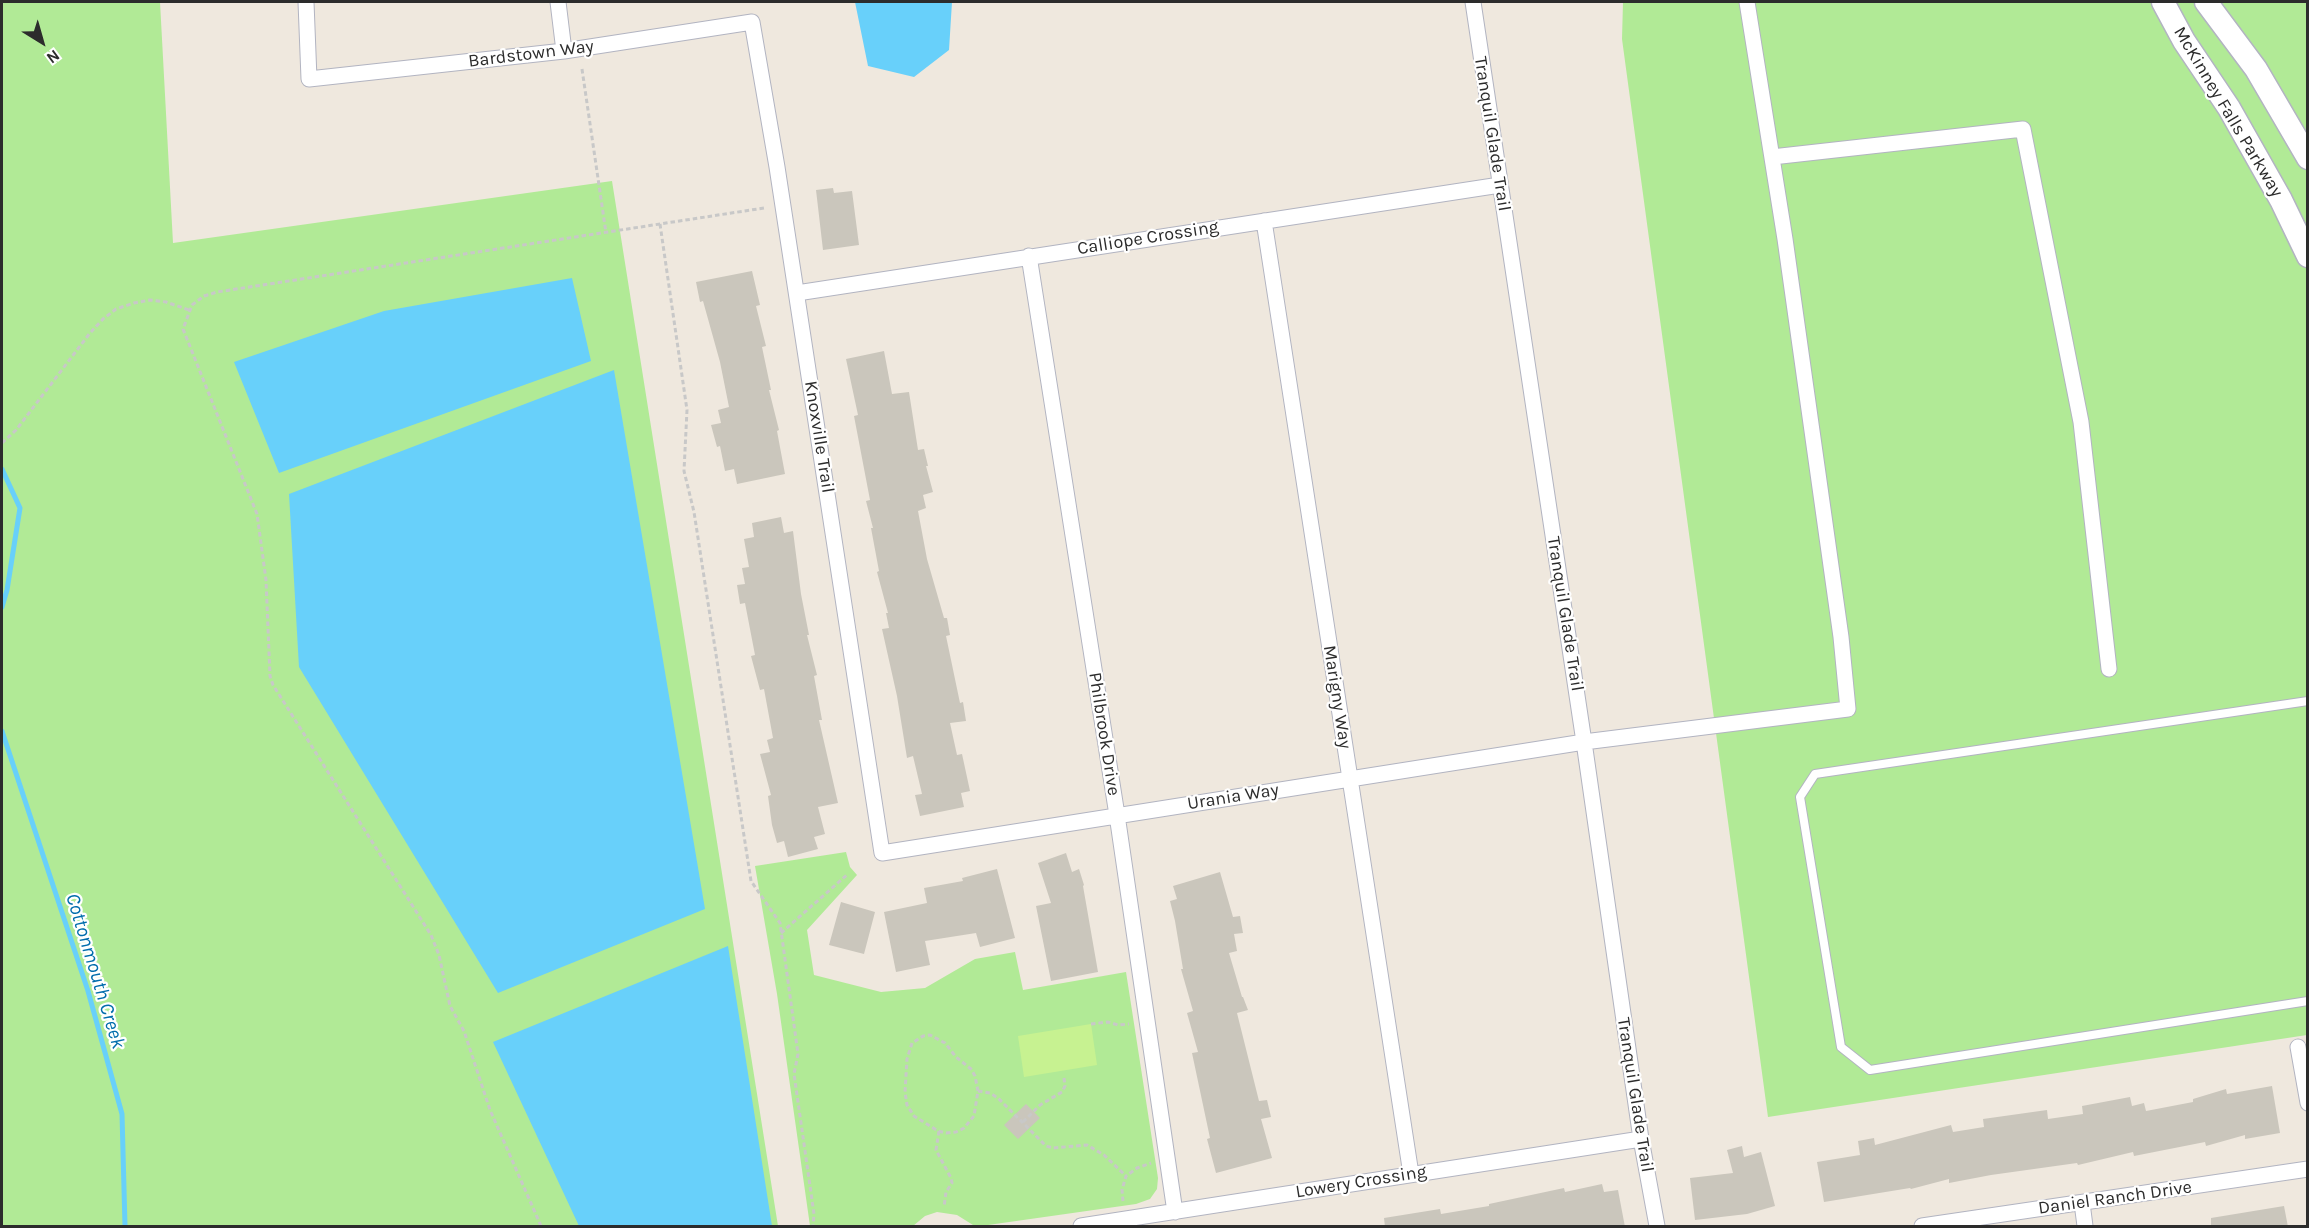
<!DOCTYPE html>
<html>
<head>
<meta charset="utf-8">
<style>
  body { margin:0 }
  #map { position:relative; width:2309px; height:1228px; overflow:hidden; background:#efe8de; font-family:Karla,sans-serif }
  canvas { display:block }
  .frame { position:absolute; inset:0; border:3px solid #2c2c2c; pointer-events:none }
  .north { position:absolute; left:12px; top:12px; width:60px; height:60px; -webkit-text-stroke:4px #fff; paint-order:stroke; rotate:143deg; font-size:16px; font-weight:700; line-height:24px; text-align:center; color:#2c2c2c }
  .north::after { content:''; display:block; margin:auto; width:21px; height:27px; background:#2c2c2c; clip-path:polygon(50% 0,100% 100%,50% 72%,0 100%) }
</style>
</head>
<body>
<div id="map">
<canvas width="2309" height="1228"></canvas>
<div class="frame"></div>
<div class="north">N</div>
</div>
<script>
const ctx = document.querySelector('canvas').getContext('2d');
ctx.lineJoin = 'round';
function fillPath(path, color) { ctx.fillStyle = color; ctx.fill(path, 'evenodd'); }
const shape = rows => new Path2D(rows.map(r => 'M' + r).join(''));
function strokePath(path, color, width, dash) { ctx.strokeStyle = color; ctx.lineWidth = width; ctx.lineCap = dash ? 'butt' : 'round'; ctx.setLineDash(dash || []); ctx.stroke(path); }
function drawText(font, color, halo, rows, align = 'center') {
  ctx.font = font + ' Karla,sans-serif'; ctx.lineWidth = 4.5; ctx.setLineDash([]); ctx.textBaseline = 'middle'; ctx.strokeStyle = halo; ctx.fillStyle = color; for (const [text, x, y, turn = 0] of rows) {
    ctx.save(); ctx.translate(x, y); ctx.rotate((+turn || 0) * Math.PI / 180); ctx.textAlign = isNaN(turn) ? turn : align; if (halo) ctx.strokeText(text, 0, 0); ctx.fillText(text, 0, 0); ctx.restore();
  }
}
fillPath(shape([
  [2,2,160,2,173,243,612,181,778,1226,2,1226],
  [1623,2,2307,2,2307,1035,1768,1117,1622,39],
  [846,852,850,867,857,875,807,930,814,975,881,992,925,988,975,959,1015,952,1023,990,1126,972,1158,1178,1157,1189,1150,1199,1136,1204,981,1226,973,1225,957,1215,937,1212,925,1216,913,1226,810,1226,777,994,755,866]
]), '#b1ea96');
fillPath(shape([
  [1091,1024,1097,1065,1024,1077,1018,1036]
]), '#c7f291');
fillPath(shape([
  [855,2,952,2,949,50,914,77,868,66],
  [572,278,591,361,279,473,234,362,384,311],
  [614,370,705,909,498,993,299,667,289,494],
  [728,946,772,1226,579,1226,493,1042]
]), '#68d0fa');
strokePath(shape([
  [2,469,20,508,7,590,2,607],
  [2,731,88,991,122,1114,125,1226]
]), '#68d0fa', 5);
fillPath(shape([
  [833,188,834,193,852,191,859,245,823,250,816,190],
  [752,271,760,305,756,306,766,346,762,347,771,390,769,390,779,430,777,431,785,474,737,484,734,469,725,471,720,446,717,447,711,425,721,423,718,410,729,407,720,362,703,301,700,302,696,282],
  [884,351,892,394,909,392,918,450,924,449,928,466,926,466,933,492,923,495,926,508,918,511,927,559,944,618,947,618,950,635,946,636,960,703,963,702,966,721,950,723,957,755,962,754,970,791,961,793,964,807,920,816,915,795,922,794,913,756,907,758,897,696,882,629,889,628,886,613,888,613,877,572,879,571,871,528,873,528,866,501,870,500,854,416,858,415,846,359],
  [781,517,784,533,793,531,801,594,809,635,807,635,817,675,814,676,822,720,819,720,838,803,818,807,825,834,814,837,818,849,788,857,784,841,777,843,772,825,768,796,771,795,760,754,770,752,767,740,773,738,764,689,760,690,751,656,755,655,745,603,740,604,737,585,745,584,742,568,749,567,744,539,754,537,752,523],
  [1066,853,1072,872,1079,869,1084,885,1083,886,1098,972,1051,981,1036,906,1051,903,1038,863],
  [997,869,1015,938,980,947,976,933,925,941,930,965,896,972,884,912,927,903,924,888,963,881,962,878],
  [1220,872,1233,917,1240,916,1243,933,1234,934,1237,951,1229,953,1242,997,1243,997,1248,1010,1237,1013,1259,1101,1267,1100,1271,1117,1261,1119,1272,1158,1216,1173,1207,1139,1210,1138,1192,1053,1198,1052,1187,1013,1193,1011,1181,969,1183,969,1175,921,1170,901,1177,899,1173,886],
  [841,902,875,912,864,954,829,945],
  [2272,1086,2280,1133,2245,1139,2245,1135,2206,1146,2205,1142,2134,1156,2133,1152,2078,1165,2077,1163,1991,1175,1949,1183,1949,1179,1911,1189,1910,1188,1824,1202,1817,1162,1860,1155,1858,1141,1874,1138,1875,1145,1951,1125,1953,1132,1984,1127,1983,1119,2047,1110,2048,1119,2083,1114,2082,1106,2130,1097,2132,1106,2144,1103,2146,1111,2193,1102,2193,1099,2226,1089,2227,1094],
  [1026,1104,1040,1118,1018,1139,1004,1125],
  [1742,1146,1744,1157,1761,1152,1775,1206,1747,1214,1695,1220,1690,1178,1733,1173,1727,1150],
  [1602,1184,1604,1192,1618,1190,1625,1227,1385,1227,1384,1218,1440,1209,1441,1214,1489,1206,1489,1204,1564,1188,1565,1192],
  [2284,1206,2288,1227,2211,1227,2211,1218]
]), '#cac6bc');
const lane = shape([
  [2308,701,1815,774,1800,797,1841,1047,1870,1070,2308,1001]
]);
const street = shape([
  [306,2,309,79,564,51,752,22,777,167,882,853,1584,742,1848,709,1841,637,1785,239,1747,2],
  [558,2,564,51],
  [1473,2,1584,742,1641,1139,1657,1226],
  [1772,157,2023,129,2081,422,2109,669],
  [1264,221,1411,1174],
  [1029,256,1117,815,1175,1212],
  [797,293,1500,185],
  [2298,1047,2308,1103],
  [2082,1203,2085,1226],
  [1081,1226,1641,1139],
  [1922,1226,2308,1169]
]);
const secondary = shape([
  [2163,2,2184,41,2229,108,2281,200,2308,256],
  [2206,2,2256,69,2308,158]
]);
strokePath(lane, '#b2b4c1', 10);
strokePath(street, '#b2b4c1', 17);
strokePath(secondary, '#b2b4c1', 25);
strokePath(shape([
  [582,69,606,233],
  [660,224,687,410,684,471,694,512,751,881,780,923,798,1054,794,1074,814,1214,813,1226],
  [2,443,16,430,90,333,103,319,116,309,134,303,150,300,166,302,189,310],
  [781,933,848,874],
  [1091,1024,1108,1022,1118,1025,1129,1024],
  [978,1091,975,1076,971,1069,956,1057,945,1043,930,1035,923,1036,912,1043,907,1059,905,1092,907,1105,914,1116,938,1131,946,1133,956,1132,964,1128,974,1116,978,1091,990,1093,998,1098,1046,1146,1053,1148,1087,1145,1104,1155,1126,1176],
  [1023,1122,1040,1105,1062,1092,1065,1086,1064,1078],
  [939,1131,936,1150,951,1178,952,1183,946,1192,944,1207],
  [1123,1201,1122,1190,1126,1176,1137,1168,1151,1163],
  [541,1226,490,1110,464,1031,450,1006,439,955,431,935,273,685,270,676,266,580,257,514,183,329,192,305,204,296,217,292,764,208]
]), '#c8c8c8', 3, [4.5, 3]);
strokePath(lane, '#fff', 8);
strokePath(street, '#fff', 15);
strokePath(secondary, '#fff', 22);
drawText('18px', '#2c2c2c', '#fff', [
  ["Bardstown Way",531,54,-7],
  ["McKinney Falls Parkway",2228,112,59],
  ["Tranquil Glade Trail",1492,134,81],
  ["Calliope Crossing",1148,238,-9],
  ["Knoxville Trail",819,437,81],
  ["Tranquil Glade Trail",1565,614,81],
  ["Marigny Way",1337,697,81],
  ["Philbrook Drive",1104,734,81],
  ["Urania Way",1233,797,-9],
  ["Tranquil Glade Trail",1635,1095,81],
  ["Lowery Crossing",1361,1182,-9],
  ["Daniel Ranch Drive",2115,1198,-8]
]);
drawText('italic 20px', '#016dac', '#fff', [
  ["Cottonmouth Creek",95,971,73]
]);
</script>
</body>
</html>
